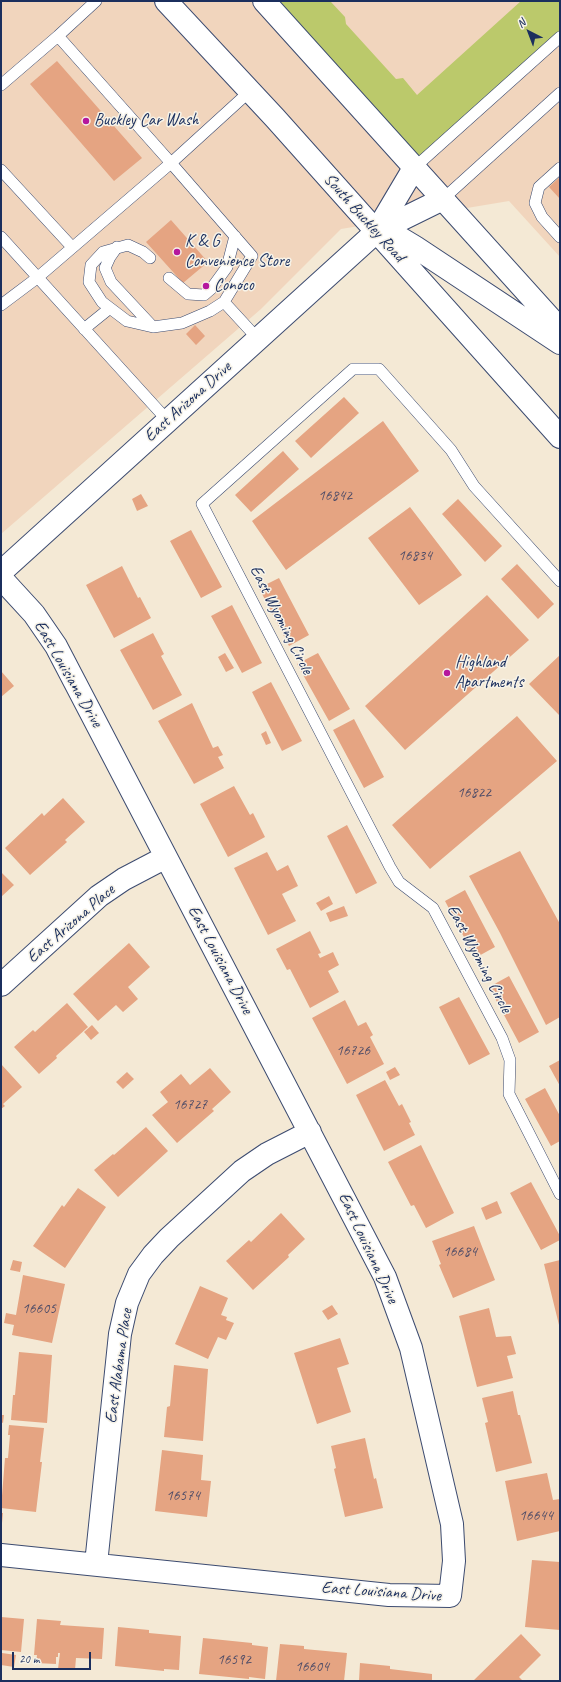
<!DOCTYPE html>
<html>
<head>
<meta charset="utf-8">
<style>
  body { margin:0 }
  #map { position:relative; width:561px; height:1682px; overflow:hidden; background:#f4e9d5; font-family:Caveat,sans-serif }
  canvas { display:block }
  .frame { position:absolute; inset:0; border:2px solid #1b2f5e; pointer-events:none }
  .north { position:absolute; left:509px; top:12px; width:40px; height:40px; -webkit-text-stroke:3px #f7f3e8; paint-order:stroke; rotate:318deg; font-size:11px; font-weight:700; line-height:16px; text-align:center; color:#1b2f5e }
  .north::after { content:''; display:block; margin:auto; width:14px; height:18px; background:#1b2f5e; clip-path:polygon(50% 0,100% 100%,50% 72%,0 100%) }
  .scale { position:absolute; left:12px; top:1652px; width:79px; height:18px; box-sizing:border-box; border:2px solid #1b2f5e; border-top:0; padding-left:5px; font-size:12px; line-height:14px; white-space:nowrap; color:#1b2f5e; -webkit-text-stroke:3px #f7f3e8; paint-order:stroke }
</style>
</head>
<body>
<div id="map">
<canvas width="561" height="1682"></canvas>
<div class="frame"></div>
<div class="north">N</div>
<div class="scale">20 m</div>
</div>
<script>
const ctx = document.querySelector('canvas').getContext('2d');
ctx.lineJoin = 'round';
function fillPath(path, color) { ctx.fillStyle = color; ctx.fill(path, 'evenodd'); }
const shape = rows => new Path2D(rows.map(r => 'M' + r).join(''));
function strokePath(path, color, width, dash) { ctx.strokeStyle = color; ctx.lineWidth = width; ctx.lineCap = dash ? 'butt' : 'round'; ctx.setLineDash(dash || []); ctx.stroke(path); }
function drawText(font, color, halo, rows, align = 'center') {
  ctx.font = font + ' Caveat,sans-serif'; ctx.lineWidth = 3; ctx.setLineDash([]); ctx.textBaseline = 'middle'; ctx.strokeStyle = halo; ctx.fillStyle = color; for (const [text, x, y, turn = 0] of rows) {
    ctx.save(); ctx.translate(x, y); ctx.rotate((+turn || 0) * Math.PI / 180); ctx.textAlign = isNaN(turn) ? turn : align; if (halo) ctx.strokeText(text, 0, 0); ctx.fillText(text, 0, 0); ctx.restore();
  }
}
fillPath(shape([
  [1,1,560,1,560,257,509,201,341,229,261,309,1,534]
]), '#f1d5bd');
fillPath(shape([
  [264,1,332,1,331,2,345,17,346,24,396,79,403,78,417,95,521,1,560,1,560,36,414,168]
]), '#bbc96b');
fillPath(shape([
  [57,61,142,158,114,181,30,84],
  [560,177,560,199,549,187],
  [171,220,208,262,183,283,146,242],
  [195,325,205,336,196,345,186,334],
  [344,397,359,413,311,458,295,441],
  [383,421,419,471,286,570,252,521],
  [283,451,299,469,251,512,235,495],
  [141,494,148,506,137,511,132,499],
  [458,499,502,546,485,562,442,514],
  [410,507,462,575,419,605,368,538],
  [191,530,222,587,201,598,170,541],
  [517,564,554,604,538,619,501,579],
  [122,566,138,598,140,597,151,618,114,638,86,585],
  [279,578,309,635,289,646,259,588],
  [487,595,529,640,405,750,365,706],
  [232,605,262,663,242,673,211,616],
  [153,633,164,654,161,656,182,695,153,710,120,650],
  [225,653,234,668,226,672,218,657],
  [318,653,350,709,329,721,297,664],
  [560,655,560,716,529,684],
  [1,671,14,686,1,697],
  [271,682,302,741,282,751,252,692],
  [192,703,213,748,218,746,223,755,218,757,224,768,194,784,158,721],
  [517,716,557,761,430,869,392,825],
  [354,719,384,777,364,788,333,730],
  [266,731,271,743,266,745,261,734],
  [234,786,250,815,253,813,265,837,228,857,200,804],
  [63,798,85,822,65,840,67,842,30,875,5,848,42,813,44,816],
  [347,825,377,883,356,894,327,836],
  [520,851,560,924,560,1017,546,1025,500,933,469,876],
  [267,852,277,871,288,865,298,886,282,894,296,921,268,935,234,868],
  [1,872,14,885,1,897],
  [465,890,495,947,475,958,445,901],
  [329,896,333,904,321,911,316,903],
  [344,906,348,916,330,922,326,913],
  [310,931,321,953,318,954,320,958,333,952,339,965,328,971,339,992,310,1008,290,969,287,970,276,949],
  [129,943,150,967,128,987,138,999,123,1012,116,1005,98,1021,73,994],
  [509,976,539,1032,519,1043,489,987],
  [459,997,490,1054,469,1065,439,1007],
  [345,1000,358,1026,366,1022,373,1035,370,1037,384,1064,347,1084,312,1018],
  [67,1003,88,1027,56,1056,57,1058,39,1074,14,1047,33,1030,35,1032],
  [92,1025,99,1033,91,1040,84,1032],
  [560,1060,560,1086,549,1066],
  [1,1064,22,1087,3,1104,5,1106,1,1109],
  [395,1067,400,1075,390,1080,386,1072],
  [210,1068,231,1092,212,1109,214,1111,177,1143,152,1115,168,1102,160,1092,181,1074,190,1085],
  [127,1072,134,1079,123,1089,116,1082],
  [385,1080,399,1106,402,1104,411,1122,409,1123,415,1135,384,1151,356,1095],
  [545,1088,560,1116,560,1141,551,1146,525,1099],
  [146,1127,168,1151,118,1197,94,1170,113,1154,114,1155],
  [421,1145,454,1213,426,1228,414,1205,411,1206,388,1162],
  [531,1182,560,1236,560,1240,541,1250,510,1193],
  [78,1188,106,1207,65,1268,33,1246,62,1205,64,1207],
  [497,1201,502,1213,486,1220,481,1208],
  [281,1213,305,1239,288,1255,289,1257,253,1290,226,1261,249,1240,251,1242],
  [474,1226,495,1280,453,1298,439,1265,441,1264,432,1241],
  [13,1260,22,1262,20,1272,10,1270],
  [560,1260,560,1325,559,1325,544,1264],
  [23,1275,65,1284,52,1343,12,1335,14,1325,4,1323,6,1313,16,1315],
  [200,1286,228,1298,221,1315,227,1317,226,1320,234,1323,226,1340,218,1337,208,1359,175,1344],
  [332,1305,338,1314,328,1320,322,1311],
  [489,1308,496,1337,511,1336,516,1354,507,1356,513,1378,477,1387,459,1316],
  [340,1338,349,1364,337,1368,351,1412,317,1424,294,1353],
  [19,1352,52,1355,47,1423,11,1420,13,1395,15,1395],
  [174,1365,208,1369,203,1441,164,1437,167,1407,170,1406],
  [513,1391,518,1415,520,1415,532,1463,496,1472,485,1423,488,1422,482,1398],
  [1,1415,4,1415,3,1423,1,1422],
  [9,1425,44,1428,40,1462,42,1462,36,1512,1,1508,5,1458,8,1458,10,1435,8,1435],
  [365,1438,374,1479,376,1478,383,1508,345,1517,334,1469,336,1468,331,1446],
  [162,1450,203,1455,201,1480,211,1481,207,1517,155,1511],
  [547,1473,553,1500,560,1499,560,1531,517,1541,505,1481],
  [1,1513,3,1513,2,1523,1,1523],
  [532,1560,560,1562,560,1630,525,1627],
  [1,1617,24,1619,21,1652,1,1650],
  [37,1619,61,1621,60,1625,104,1628,102,1659,76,1658,75,1670,58,1669,60,1653,58,1653,58,1657,56,1657,56,1664,36,1663,37,1655,34,1655],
  [118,1627,149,1630,149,1633,181,1636,179,1670,164,1669,164,1671,115,1666],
  [521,1634,541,1655,519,1677,523,1681,473,1681],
  [203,1638,252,1643,252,1645,268,1647,265,1679,249,1677,249,1679,199,1674],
  [280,1644,304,1646,304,1649,347,1653,344,1681,276,1681],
  [2,1653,16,1655,14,1667,1,1665],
  [360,1663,390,1666,390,1669,432,1674,432,1681,359,1681]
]), '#e5a482');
const service = shape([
  [58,36,171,163,249,92],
  [1,85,58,36,96,1],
  [414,168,560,37],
  [560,168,539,187,535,203,542,217,560,237],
  [1,170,72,247],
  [443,199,560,93],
  [1,237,168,421],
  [117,247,110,257,105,268,111,282,153,327],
  [150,258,143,252,128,245,103,252,91,265,89,282,102,302,127,321,153,327,182,323,210,311,224,302],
  [169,278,188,294,204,295,211,289,227,267,235,236],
  [1,305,37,278,171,163,252,256,224,302,258,339],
  [84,329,110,308],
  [560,581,474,486,451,450,379,369,353,369,202,504,390,867,399,882,433,908,502,1038,510,1060,509,1094,560,1194]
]);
const minor = shape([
  [376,232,414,168],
  [1,572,376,232,443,199],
  [1,578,34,614,56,646,385,1277,411,1348,452,1524,454,1561,450,1596,389,1595,1,1555],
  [1,985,99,896,124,879,166,857],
  [96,1564,120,1334,127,1303,139,1274,153,1255,169,1238,242,1171,267,1154,310,1132]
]);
const primary = shape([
  [166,1,275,118,560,437],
  [264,1,560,329],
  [377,232,395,235,415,247,560,343]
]);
strokePath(service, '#3c4b70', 12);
strokePath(minor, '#3c4b70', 24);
strokePath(primary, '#3c4b70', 24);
strokePath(service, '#fff', 11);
strokePath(minor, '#fff', 22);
strokePath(primary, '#fff', 22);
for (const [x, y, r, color] of [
  [86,121,4,"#b5179e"],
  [177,252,4,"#b5179e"],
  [206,286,4,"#b5179e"],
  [447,673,4,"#b5179e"]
]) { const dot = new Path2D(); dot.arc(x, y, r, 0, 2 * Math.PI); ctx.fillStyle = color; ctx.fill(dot); strokePath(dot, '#f7f3e8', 1.5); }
drawText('15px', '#4e4c67', null, [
  ["16842",335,496],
  ["16834",415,556],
  ["16822",474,793],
  ["16726",353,1051],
  ["16727",190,1105],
  ["16684",460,1252],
  ["16605",39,1309],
  ["16574",183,1496],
  ["16644",536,1516],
  ["16592",234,1660],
  ["16604",312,1667]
]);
drawText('17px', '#1b2f5e', '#f7f3e8', [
  ["Buckley Car Wash",94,121],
  ["K & G",185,242],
  ["Convenience Store",185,262],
  ["Conoco",214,286],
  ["Highland",455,663],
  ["Apartments",455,683]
], 'left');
drawText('17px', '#1b2f5e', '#f7f3e8', [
  ["South Buckley Road",364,218,48],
  ["East Arizona Drive",188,402,-42],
  ["East Wyoming Circle",281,620,63],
  ["East Louisiana Drive",68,674,60],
  ["East Arizona Place",71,924,-41],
  ["East Wyoming Circle",479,959,62],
  ["East Louisiana Drive",220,960,62],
  ["East Louisiana Drive",368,1248,65],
  ["East Alabama Place",119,1366,-82],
  ["East Louisiana Drive",381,1592,4]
]);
</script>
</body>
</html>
